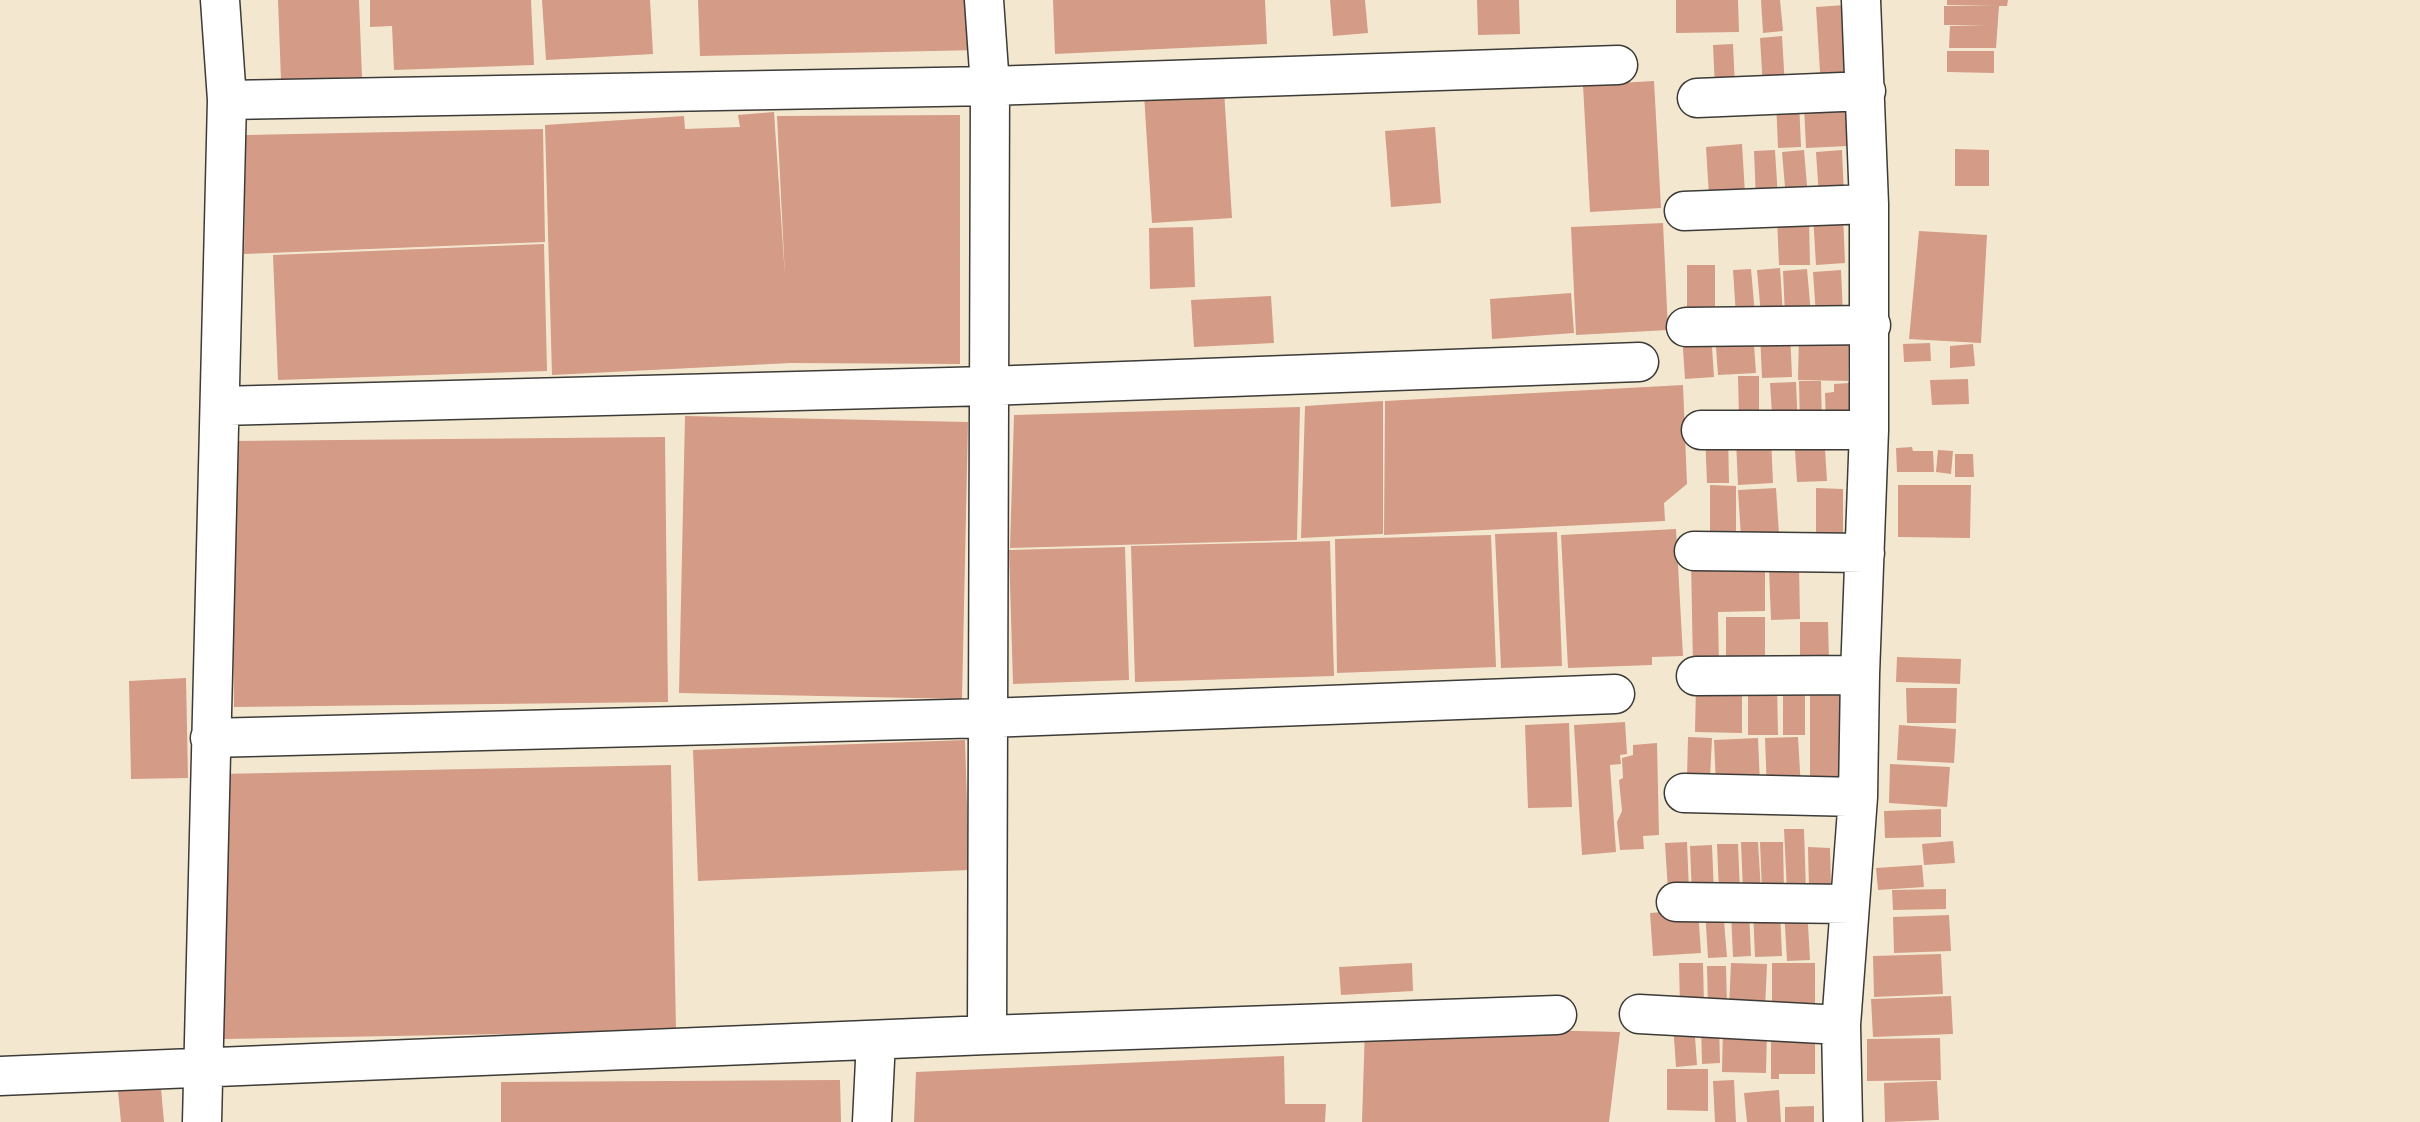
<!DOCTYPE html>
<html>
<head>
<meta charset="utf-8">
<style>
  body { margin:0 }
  canvas { display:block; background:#f3e8cf }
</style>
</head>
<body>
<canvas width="2420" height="1122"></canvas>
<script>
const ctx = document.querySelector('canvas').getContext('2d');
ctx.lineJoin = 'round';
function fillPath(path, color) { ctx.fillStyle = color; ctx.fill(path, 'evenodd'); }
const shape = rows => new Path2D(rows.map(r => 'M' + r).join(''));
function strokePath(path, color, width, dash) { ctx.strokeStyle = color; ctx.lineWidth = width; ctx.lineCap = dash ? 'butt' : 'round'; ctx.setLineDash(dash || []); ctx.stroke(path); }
fillPath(shape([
  [278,0,359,0,362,77,281,80],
  [370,0,531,0,534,65,394,70,392,26,370,27],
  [542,0,650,0,653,54,546,60],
  [698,0,975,0,979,50,700,56],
  [1053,0,1265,0,1267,44,1055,54],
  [1330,0,1365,0,1368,33,1333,36],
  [1477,0,1519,0,1520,34,1478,35],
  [1676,0,1738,0,1739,32,1676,33],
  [1761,0,1780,0,1783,31,1763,33],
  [1947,0,2008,0,2007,6,1999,6,1996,48,1949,48,1950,26,1986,25,1944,25,1944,6,1994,6,1947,5],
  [1845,5,1851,86,1821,88,1816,7],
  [1782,36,1785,87,1763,88,1760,38],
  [1733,44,1735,87,1715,88,1713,45],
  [1947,51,1994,51,1994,73,1947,72],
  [1654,81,1661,208,1590,212,1583,85],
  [1224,90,1232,218,1152,223,1144,94],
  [1776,101,1799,101,1801,147,1778,148],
  [1846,104,1848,146,1806,148,1804,106],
  [774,112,785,277,777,116,960,115,960,364,791,363,552,375,545,125,684,116,685,129,740,127,738,115],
  [1435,127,1441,203,1391,207,1385,131],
  [543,129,545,242,244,254,246,135],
  [1742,144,1745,194,1709,196,1706,147],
  [1955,149,1989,150,1989,186,1955,186],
  [1775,150,1778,199,1756,200,1754,151],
  [1804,150,1808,197,1786,199,1782,152],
  [1842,150,1844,195,1819,197,1816,152],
  [1843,213,1845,263,1816,265,1813,215],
  [1809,217,1810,265,1779,265,1777,218],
  [1663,223,1668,330,1576,335,1571,227],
  [1193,227,1195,287,1150,289,1149,228],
  [1919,231,1987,235,1981,343,1909,339],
  [544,244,547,371,278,380,273,255],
  [1687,265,1715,265,1715,312,1687,312],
  [1780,268,1783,314,1761,316,1757,270],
  [1751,269,1755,315,1736,316,1733,270],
  [1807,269,1811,314,1785,315,1783,271],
  [1841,270,1843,314,1816,316,1813,272],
  [1571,293,1574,333,1492,339,1490,299],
  [1271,296,1274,343,1194,347,1191,300],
  [1753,331,1756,373,1718,375,1715,333],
  [1790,331,1792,377,1762,378,1760,333],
  [1711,332,1714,377,1685,379,1682,334],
  [1799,332,1849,334,1848,381,1798,380],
  [1930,343,1931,361,1904,362,1903,344],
  [1973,344,1975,366,1950,368,1950,346],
  [1738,376,1759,376,1759,419,1739,419],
  [1968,379,1969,404,1932,405,1930,380],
  [1799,381,1821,381,1822,429,1800,430],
  [1796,382,1798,429,1773,430,1770,383],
  [1849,383,1849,427,1826,428,1825,393,1834,392,1834,384],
  [1683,385,1687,484,1664,503,1665,521,1384,535,1385,401],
  [1383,401,1383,534,1301,538,1305,406],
  [1300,407,1297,540,1010,548,1014,415],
  [685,416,968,422,962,699,679,693],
  [1728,432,1729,483,1707,483,1705,433],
  [1824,433,1827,481,1797,482,1794,434],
  [665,437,668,702,234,707,231,441],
  [1771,438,1773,483,1738,485,1736,440],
  [1912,447,1913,451,1933,451,1934,472,1897,472,1896,448],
  [1938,450,1953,451,1951,474,1936,472],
  [1955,454,1973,454,1974,477,1955,477],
  [1710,485,1736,486,1736,538,1710,538],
  [1898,485,1971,485,1970,538,1898,537],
  [1776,488,1779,535,1741,537,1738,490],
  [1816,488,1843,489,1843,534,1816,534],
  [1676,529,1683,656,1652,657,1652,665,1568,668,1561,535],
  [1557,532,1562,666,1501,668,1495,534],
  [1491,535,1496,667,1337,673,1335,539],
  [1330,541,1334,676,1135,682,1131,546],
  [1125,547,1129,680,1013,684,1009,550],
  [1765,560,1765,611,1718,612,1719,667,1693,667,1691,561],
  [1799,567,1800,619,1771,620,1769,568],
  [1726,617,1765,617,1765,658,1726,667],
  [1800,622,1828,622,1829,661,1800,661],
  [1897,657,1961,659,1960,684,1896,682],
  [186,678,188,778,131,779,129,681],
  [1810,680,1840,680,1841,784,1810,785],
  [1748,682,1777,682,1778,735,1748,735],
  [1783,683,1805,683,1805,735,1783,735],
  [1696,685,1742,686,1742,733,1695,732],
  [1906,688,1957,688,1956,723,1907,723],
  [1625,722,1627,754,1620,755,1621,764,1610,765,1616,852,1582,855,1574,725],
  [1569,723,1572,807,1528,808,1525,725],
  [1899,725,1956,729,1954,763,1897,760],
  [1688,737,1712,738,1710,778,1687,778],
  [1798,737,1801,788,1767,790,1765,738],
  [1758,738,1760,785,1716,786,1714,740],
  [965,740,969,870,698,881,693,750],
  [1657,743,1659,835,1643,836,1644,849,1620,850,1617,822,1622,811,1619,780,1623,778,1622,758,1633,755,1633,745],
  [1890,764,1950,767,1947,807,1889,803],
  [671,765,676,1031,224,1039,219,774],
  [1941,809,1941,837,1885,838,1884,811],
  [1784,829,1804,829,1806,892,1787,892],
  [1953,841,1955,863,1924,865,1922,844],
  [1687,842,1689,891,1668,891,1665,843],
  [1741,842,1758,842,1761,891,1743,891],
  [1760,842,1783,842,1784,890,1762,891],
  [1717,844,1738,844,1740,892,1719,893],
  [1712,845,1714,894,1692,895,1690,846],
  [1808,847,1830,848,1831,890,1809,890],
  [1922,865,1924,887,1878,890,1876,868],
  [1946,889,1946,909,1893,910,1892,890],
  [1807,907,1810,960,1787,961,1784,909],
  [1698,909,1701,953,1653,956,1650,913],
  [1723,909,1727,957,1708,958,1705,910],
  [1780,910,1782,956,1755,957,1753,911],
  [1749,911,1751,956,1733,957,1731,912],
  [1949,915,1951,951,1894,953,1893,917],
  [1941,954,1943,994,1874,997,1873,956],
  [1412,963,1413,991,1341,995,1339,967],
  [1679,963,1703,963,1704,1006,1680,1007],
  [1731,963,1767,964,1765,1010,1729,1008],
  [1772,963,1815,963,1815,1008,1772,1007],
  [1707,966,1726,966,1727,1006,1708,1007],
  [1951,996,1953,1034,1873,1037,1871,999],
  [1694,1023,1697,1065,1676,1067,1673,1024],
  [1701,1023,1719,1023,1720,1063,1702,1064],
  [1365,1026,1620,1032,1609,1122,1362,1122],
  [1723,1026,1767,1027,1766,1073,1722,1072],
  [1771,1031,1815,1031,1815,1074,1779,1074,1779,1079,1771,1079],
  [1940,1038,1941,1080,1867,1081,1867,1039],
  [1284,1056,1285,1104,1326,1104,1325,1122,914,1122,916,1072],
  [1667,1069,1708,1069,1708,1111,1667,1110],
  [840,1080,841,1122,501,1122,501,1082],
  [1734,1080,1736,1122,1715,1122,1713,1081],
  [1937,1081,1939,1120,1885,1122,1884,1083],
  [161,1088,164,1122,121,1122,118,1091],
  [1779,1090,1781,1122,1747,1122,1744,1093],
  [1814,1106,1814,1122,1785,1122,1785,1107]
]), '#d49b87');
const street = shape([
  [984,0,990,86,987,1035],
  [1697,98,1866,91],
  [227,100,990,86,1618,65],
  [1684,211,1869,204],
  [1686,327,1871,325],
  [220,406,988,386,1639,362],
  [1701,430,1869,430],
  [1694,551,1865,553],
  [1696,676,1860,675],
  [210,738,988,718,1615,694],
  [1684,793,1858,797],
  [1676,902,1850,904],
  [1639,1014,1841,1025],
  [0,1076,987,1035,1557,1015],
  [202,1122,227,100,220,0],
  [872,1122,876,1040],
  [1843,1122,1841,1025,1858,797,1860,675,1869,430,1869,204,1861,0]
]);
strokePath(street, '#3c3b37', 41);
strokePath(street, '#fff', 38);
</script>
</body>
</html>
